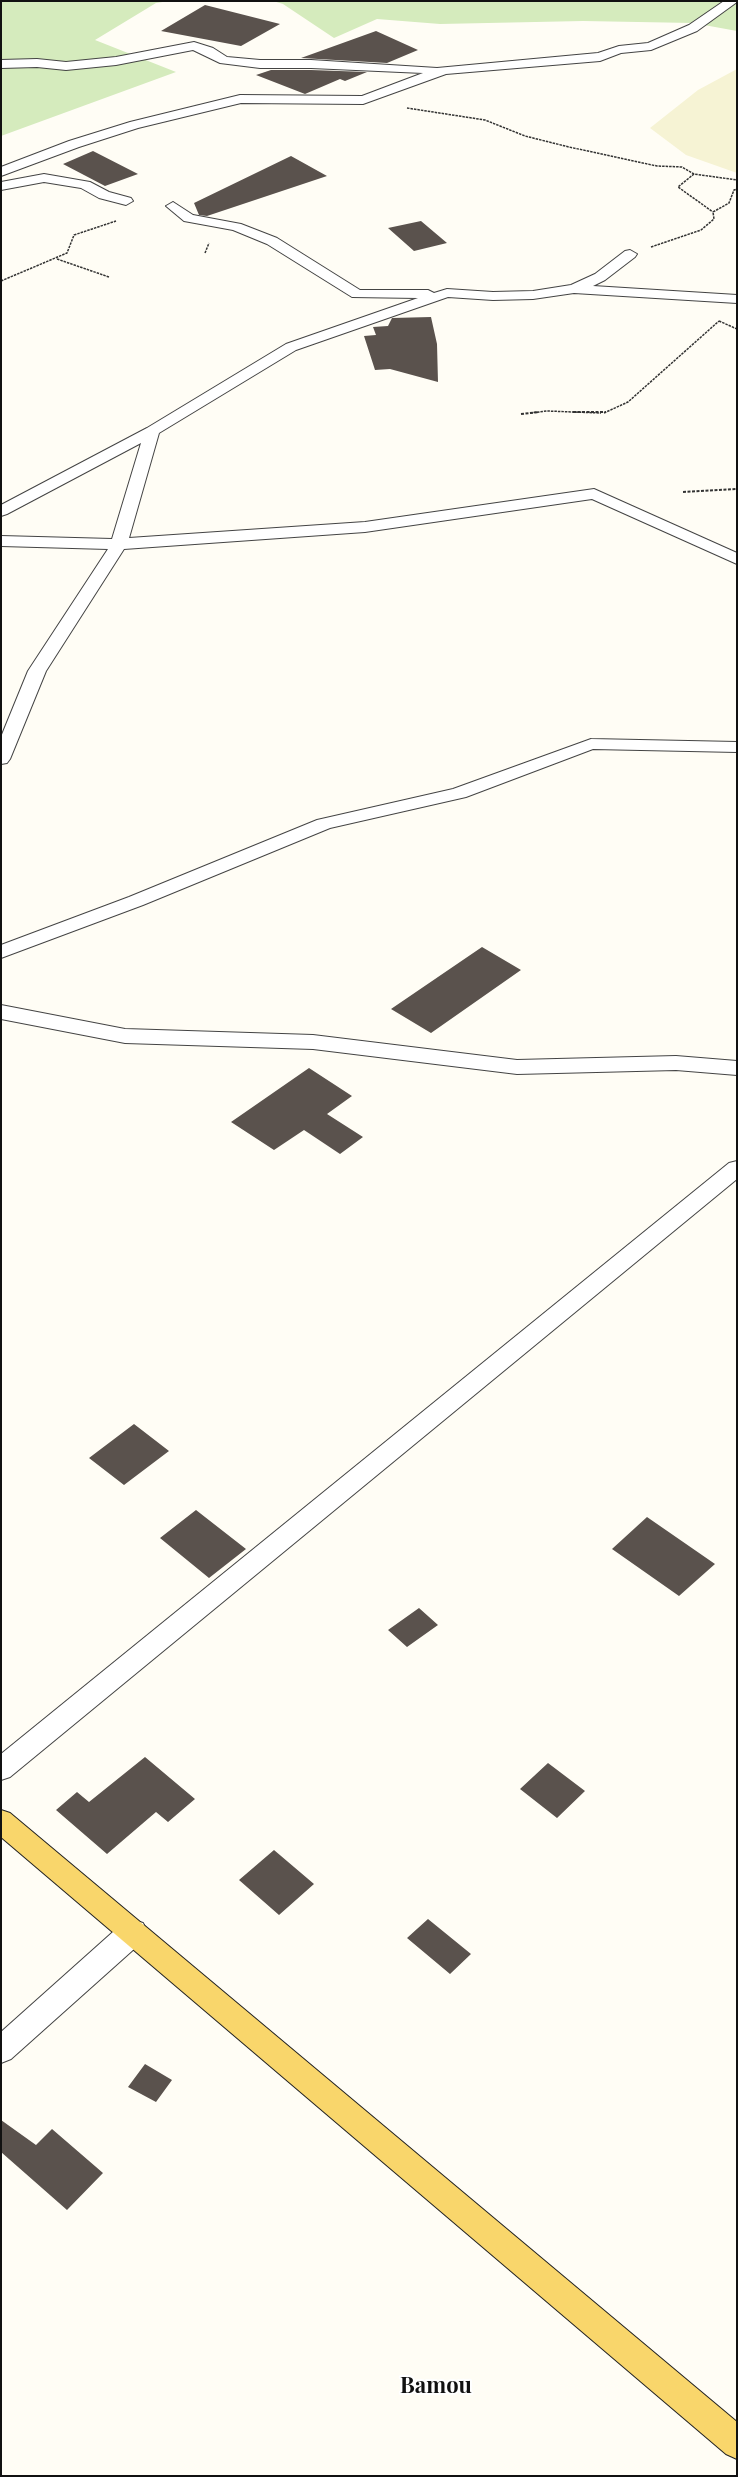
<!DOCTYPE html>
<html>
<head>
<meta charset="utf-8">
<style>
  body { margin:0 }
  #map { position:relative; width:738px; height:2477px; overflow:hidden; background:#fffdf5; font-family:"Playfair Display",serif }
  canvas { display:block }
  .frame { position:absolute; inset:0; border:2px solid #111; pointer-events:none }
</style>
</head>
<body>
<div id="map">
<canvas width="738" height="2477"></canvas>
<div class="frame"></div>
</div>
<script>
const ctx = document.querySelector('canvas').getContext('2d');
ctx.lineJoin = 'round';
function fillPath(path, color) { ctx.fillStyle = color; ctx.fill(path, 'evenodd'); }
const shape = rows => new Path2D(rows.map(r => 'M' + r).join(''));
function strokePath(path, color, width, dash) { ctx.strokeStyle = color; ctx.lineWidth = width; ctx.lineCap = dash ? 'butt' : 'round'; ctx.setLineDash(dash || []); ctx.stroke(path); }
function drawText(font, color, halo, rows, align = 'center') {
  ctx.font = font + ' "Playfair Display",serif'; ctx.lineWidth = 4; ctx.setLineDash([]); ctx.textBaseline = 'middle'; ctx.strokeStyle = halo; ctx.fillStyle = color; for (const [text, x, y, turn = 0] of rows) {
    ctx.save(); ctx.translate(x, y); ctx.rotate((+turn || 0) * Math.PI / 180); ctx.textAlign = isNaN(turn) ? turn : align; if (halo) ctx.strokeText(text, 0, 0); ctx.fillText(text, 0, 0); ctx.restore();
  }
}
fillPath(shape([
  [737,69,737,173,686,155,650,128,698,90]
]), '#f6f3d4');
fillPath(shape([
  [1,1,169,1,156,3,95,40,176,72,1,136],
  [273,1,737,1,737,31,693,23,583,21,440,24,377,19,334,38,283,4]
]), '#d5ebbd');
fillPath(shape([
  [205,5,280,24,241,46,161,31],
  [376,31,418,50,387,63,301,58],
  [271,70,311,70,367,72,345,81,340,79,305,94,256,75],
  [93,151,138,174,105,186,63,164],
  [291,156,327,176,207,216,199,215,194,203],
  [421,221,447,243,414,251,388,228],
  [431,317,437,344,438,382,390,369,375,370,364,336,376,335,373,327,388,326,392,318],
  [482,947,521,970,431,1033,391,1009],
  [309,1068,352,1096,327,1114,363,1137,340,1154,304,1130,274,1150,231,1122],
  [134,1424,169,1451,124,1485,89,1458],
  [196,1510,246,1549,209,1578,160,1538],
  [647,1517,715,1564,679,1596,612,1549],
  [419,1608,438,1625,407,1647,388,1630],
  [145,1757,195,1799,168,1822,156,1812,107,1854,56,1810,77,1792,89,1802],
  [548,1763,585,1791,557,1818,520,1789],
  [274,1850,314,1884,279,1915,239,1880],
  [428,1919,471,1954,450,1974,407,1938],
  [145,2064,172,2080,156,2102,128,2087],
  [1,2120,36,2145,52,2129,103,2173,67,2210,1,2152]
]), '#5a524d');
const minor = shape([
  [724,1,737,2,697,31,651,50,621,53,600,61,446,74,363,104,241,103,138,128,79,147,1,176,1,167,69,141,130,122,240,95,362,96,423,73,311,68,260,68,220,63,193,50,116,65,66,70,37,67,1,68,1,60,37,59,66,62,116,57,194,42,213,48,227,57,260,60,311,60,437,68,598,53,619,46,648,43,689,25,724,1],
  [44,174,90,182,109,192,131,198,133,201,126,205,99,198,81,188,44,182,1,190,1,182,44,174],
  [173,202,193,215,241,224,277,238,360,290,428,290,434,293,447,289,493,292,533,291,571,285,595,274,625,251,630,250,637,254,635,257,605,280,593,286,737,295,737,303,574,293,533,299,493,300,448,297,296,350,159,433,129,538,365,522,594,489,737,553,737,564,592,499,365,532,124,549,46,671,10,759,7,763,1,764,1,737,28,671,108,549,1,546,1,536,112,539,141,443,7,514,1,516,1,505,147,428,286,344,418,298,352,297,267,244,233,230,184,221,166,206,173,202],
  [591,739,737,742,737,752,593,749,466,797,330,828,143,905,1,958,1,945,129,897,317,820,453,789,591,739],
  [1,1005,125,1029,313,1035,517,1060,676,1056,737,1061,737,1075,676,1070,517,1074,313,1049,125,1043,1,1019,1,1005],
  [737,1161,737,1179,10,1777,1,1780,1,1754,729,1163,737,1161],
  [133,1920,143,1923,147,1932,143,1941,11,2059,1,2063,1,2032,123,1923,133,1920]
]);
const primary = shape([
  [1,1810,10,1813,737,2422,737,2459,726,2454,1,1837,1,1810]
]);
strokePath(minor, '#444', 2);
strokePath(primary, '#222', 2);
strokePath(shape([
  [407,108,485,120,525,136,569,147,657,166,682,167,694,174,737,180],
  [694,174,678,187,713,212],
  [651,247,701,230,714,219,713,212,729,203,734,190,737,189],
  [205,253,209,243],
  [57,259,109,277],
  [1,281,67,253,74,235,116,221],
  [719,321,737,329],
  [530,413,547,411,601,413],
  [604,413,628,402,719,321]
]), '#333', 1.5, [2.5, 1]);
strokePath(shape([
  [573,412,606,412],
  [521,414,539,412],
  [683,492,737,489]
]), '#333', 2, [3, 1.5]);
fillPath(minor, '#fff');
fillPath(primary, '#f9d66b');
drawText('bold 22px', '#111', '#fff', [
  ["Bamou",436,2386]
]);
</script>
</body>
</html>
